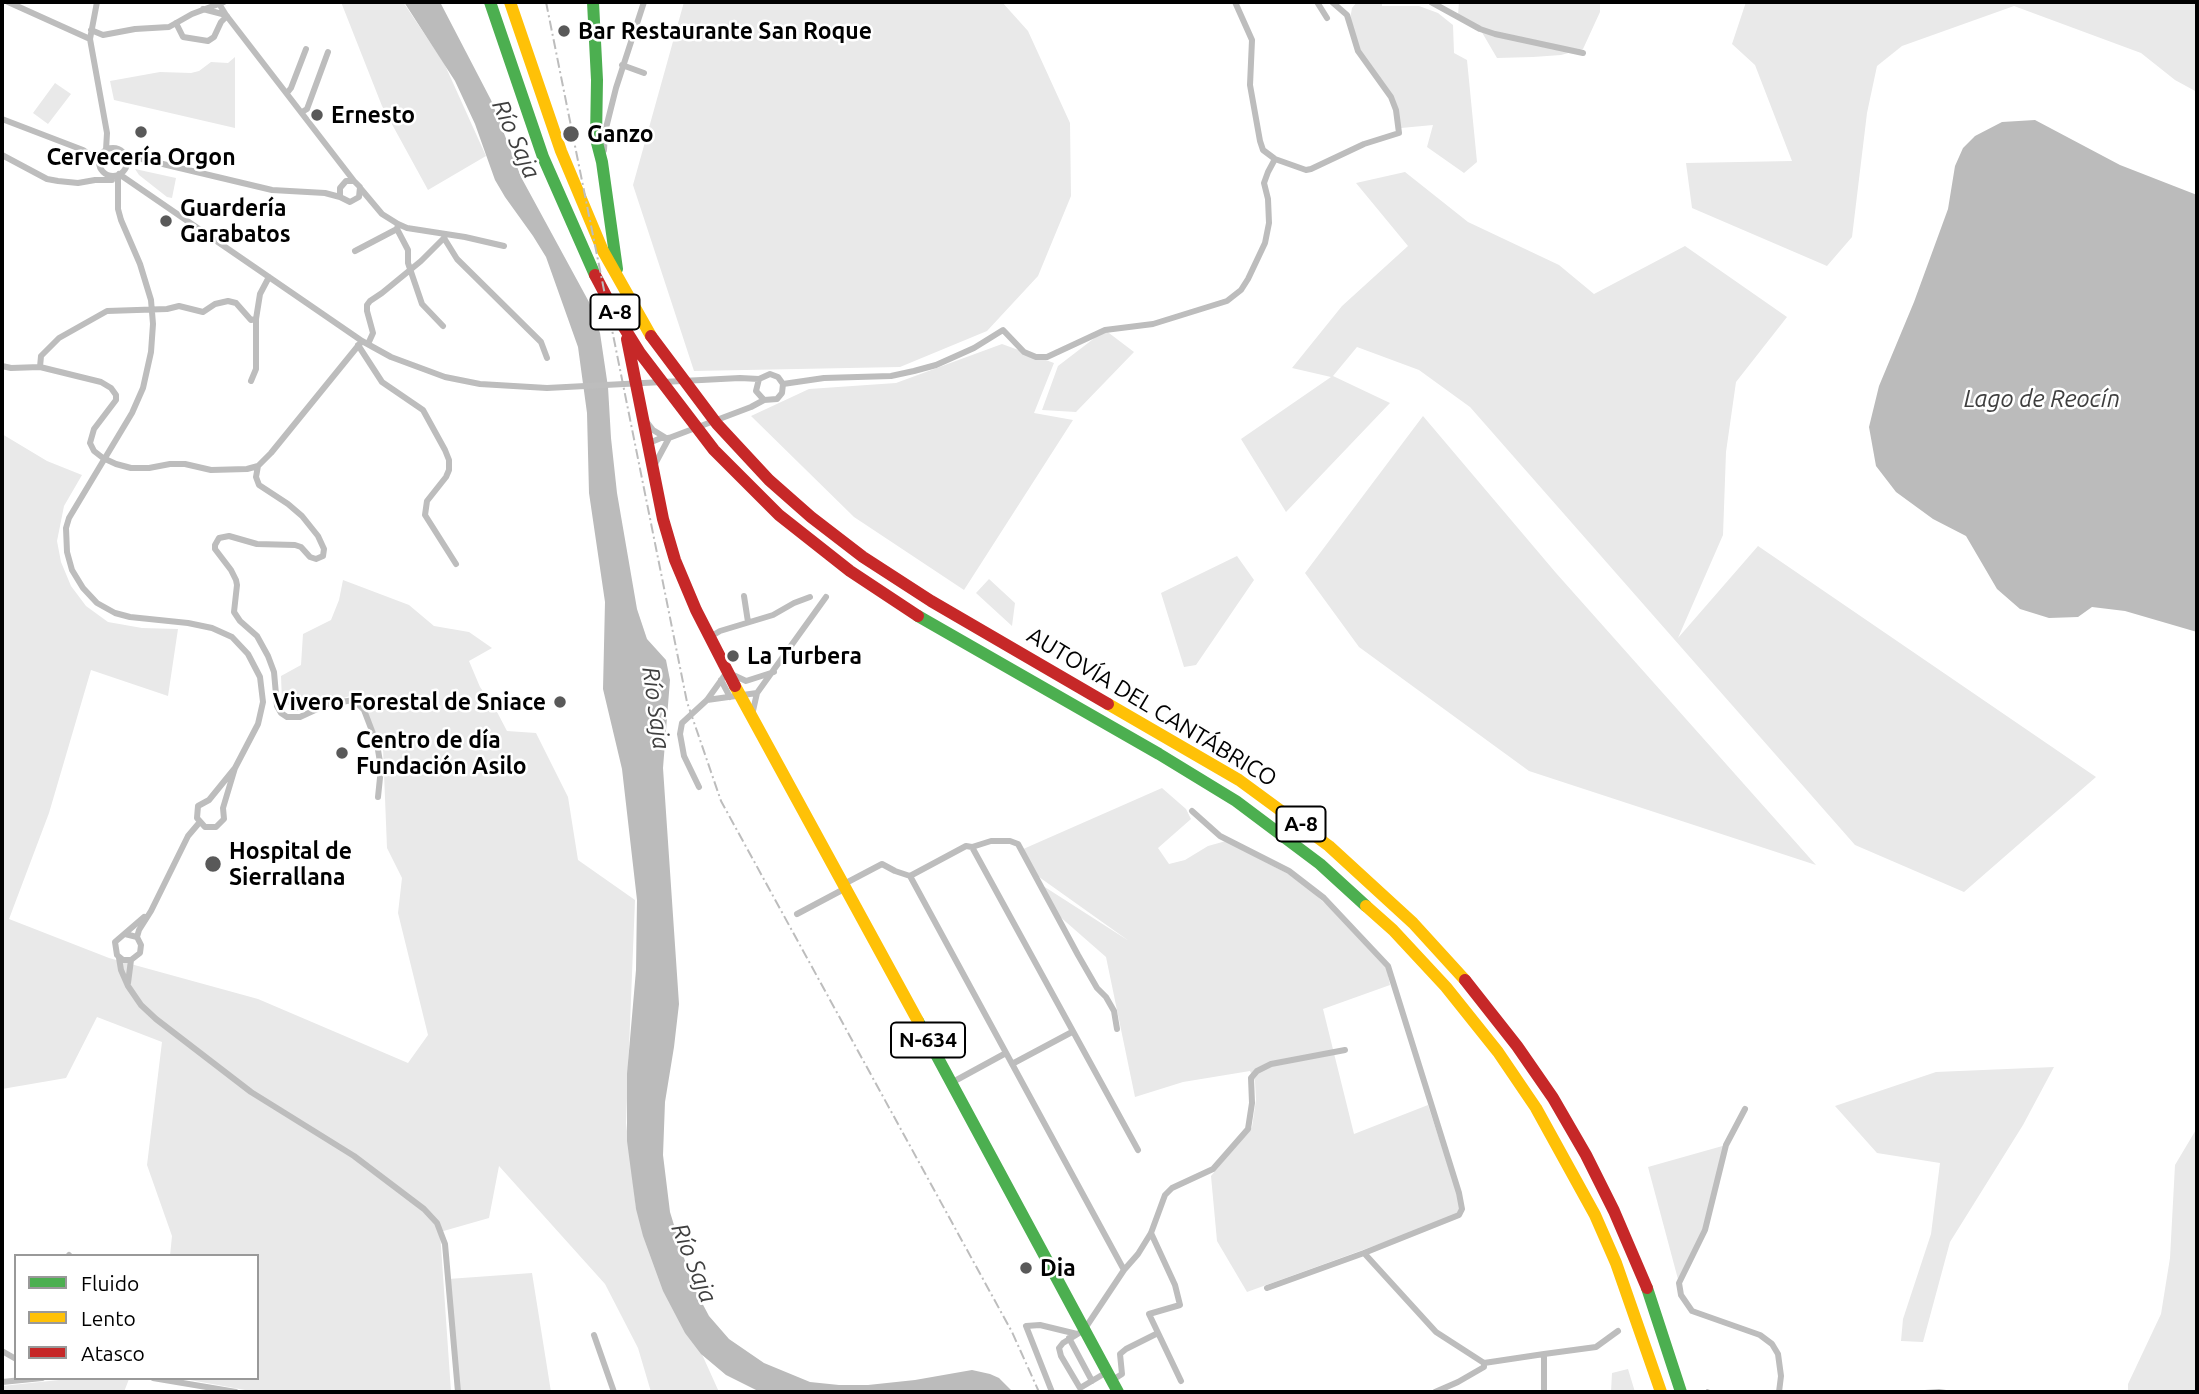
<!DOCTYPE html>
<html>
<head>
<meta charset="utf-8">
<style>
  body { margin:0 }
  #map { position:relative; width:2199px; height:1394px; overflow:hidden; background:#fff; font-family:Ubuntu,sans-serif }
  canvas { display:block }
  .frame { position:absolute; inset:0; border:4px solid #000; pointer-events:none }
  .legend { position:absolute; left:14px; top:1254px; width:245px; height:126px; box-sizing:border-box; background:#fff; border:2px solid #999; margin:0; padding:9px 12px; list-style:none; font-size:21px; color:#000 }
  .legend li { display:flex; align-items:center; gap:14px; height:35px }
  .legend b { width:35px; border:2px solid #999 }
</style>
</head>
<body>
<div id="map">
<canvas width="2199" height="1394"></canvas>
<div class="frame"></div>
<ul class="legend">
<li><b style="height:9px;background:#4caf50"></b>Fluido</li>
<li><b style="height:9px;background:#ffc107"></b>Lento</li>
<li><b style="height:9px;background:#c62828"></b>Atasco</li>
</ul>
</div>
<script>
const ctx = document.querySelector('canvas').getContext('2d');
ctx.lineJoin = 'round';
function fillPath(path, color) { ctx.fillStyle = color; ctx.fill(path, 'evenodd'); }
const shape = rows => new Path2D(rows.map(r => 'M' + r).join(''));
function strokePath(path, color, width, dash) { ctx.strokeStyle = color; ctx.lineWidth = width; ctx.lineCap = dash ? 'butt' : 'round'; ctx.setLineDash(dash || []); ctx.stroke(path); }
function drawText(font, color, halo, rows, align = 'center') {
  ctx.font = font + ' Ubuntu,sans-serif'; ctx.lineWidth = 5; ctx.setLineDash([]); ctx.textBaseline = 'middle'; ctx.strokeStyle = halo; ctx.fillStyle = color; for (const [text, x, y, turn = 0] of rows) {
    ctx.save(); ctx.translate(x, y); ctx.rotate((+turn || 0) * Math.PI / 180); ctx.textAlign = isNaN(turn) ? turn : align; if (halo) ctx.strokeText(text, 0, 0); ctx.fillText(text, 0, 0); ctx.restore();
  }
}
fillPath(shape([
  [341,2,403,2,444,63,486,156,428,190,382,106],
  [684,2,1002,2,1028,31,1070,123,1071,196,1038,276,987,331,900,367,694,371,633,185],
  [1357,2,1382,2,1382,6,1419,6,1438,13,1453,25,1454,53,1467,60,1477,162,1464,173,1427,147,1433,125,1401,128,1397,108,1359,49,1350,19,1352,8],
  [1459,2,1600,2,1600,12,1583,49,1561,55,1533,57,1497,58,1480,29,1458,15],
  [1746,2,2197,2,2197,92,2175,80,2141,53,2014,6,1902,46,1877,66,1867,113,1852,237,1827,266,1692,208,1686,163,1792,161,1755,65,1732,44],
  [235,57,235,128,114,100,110,81,160,72,191,73,199,71,211,62,228,63],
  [55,83,71,94,48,124,33,113],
  [135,169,176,178,172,198,167,197,139,175],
  [1405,172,1468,222,1559,265,1594,294,1685,246,1787,317,1736,382,1726,452,1723,535,1678,638,1758,546,2096,777,1964,892,1855,845,1470,407,1419,370,1357,347,1333,376,1390,403,1286,512,1241,439,1331,377,1292,368,1342,306,1408,246,1356,183],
  [1105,330,1134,352,1076,412,1042,410,1058,366],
  [1002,344,1054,363,1034,413,1073,420,964,590,854,517,751,416,809,389,896,383],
  [1423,416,1556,573,1816,865,1529,771,1359,647,1305,573],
  [2,434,47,461,82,475,64,506,57,541,61,562,71,586,86,606,108,622,142,628,178,629,168,696,91,670,49,813,9,919,109,958,258,999,408,1063,428,1035,398,913,402,878,387,848,383,748,357,694,298,711,282,701,281,676,301,665,303,634,331,620,339,600,343,580,409,605,434,626,469,632,492,648,469,661,480,687,496,710,507,731,536,733,568,797,578,860,635,900,626,1123,636,1208,719,1392,651,1392,638,1348,605,1284,499,1166,489,1218,440,1232,451,1392,256,1392,179,1378,257,1378,257,1256,170,1256,172,1236,147,1165,162,1042,97,1017,66,1078,2,1089],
  [1237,556,1254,580,1196,665,1184,667,1161,593],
  [989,579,1015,603,1012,626,976,593],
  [1162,788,1186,809,1191,819,1158,848,1169,864,1185,860,1208,846,1226,841,1288,874,1310,890,1340,917,1386,966,1390,985,1323,1009,1354,1134,1428,1105,1462,1209,1459,1215,1247,1292,1217,1241,1211,1176,1252,1127,1256,1100,1255,1081,1250,1071,1183,1082,1135,1097,1106,957,1058,915,1037,882,1129,941,1032,872,1021,850],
  [2054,1067,2023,1125,1950,1242,1923,1342,1901,1341,1903,1319,1931,1234,1940,1163,1877,1153,1835,1106,1936,1072],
  [2197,1128,2197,1392,2128,1392,2128,1384,2161,1314,2170,1258,2175,1165],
  [1726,1145,1705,1230,1679,1283,1648,1167],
  [532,1273,551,1392,458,1392,448,1279],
  [1628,1369,1635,1392,1611,1392,1612,1373],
  [78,1378,129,1379,124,1392,2,1392,2,1386]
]), '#e9e9e9');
fillPath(shape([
  [404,2,440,2,491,100,521,177,589,302,600,333,608,387,611,438,617,493,637,609,647,639,666,660,670,680,663,768,679,1004,674,1047,665,1102,663,1155,670,1212,692,1284,709,1316,729,1339,764,1363,810,1382,839,1385,868,1385,915,1380,972,1370,990,1374,999,1378,1013,1392,760,1392,726,1375,701,1354,685,1333,663,1291,643,1236,636,1209,627,1141,627,1074,636,970,637,900,622,769,603,689,605,602,589,493,587,413,578,347,546,257,533,236,505,197,495,180,475,124,455,81],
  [2035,120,2120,165,2197,195,2197,632,2125,611,2092,607,2078,617,2049,618,2020,609,1997,589,1966,536,1933,519,1896,492,1876,466,1869,427,1879,386,1914,302,1948,209,1955,166,1963,148,1975,136,2002,122]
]), '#bbb');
strokePath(shape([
  [1707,1390,1712,1392],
  [1911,1392,1939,1390,1953,1392]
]), '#bbb', 2);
strokePath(shape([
  [8,2,90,39],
  [97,2,90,39,107,133,106,150],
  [218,2,226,15,354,181],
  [1235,2,1252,40,1250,85,1260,141,1263,150,1275,159,1306,170,1311,169,1364,144,1399,133,1396,110,1391,97,1358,51,1347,15,1332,2],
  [1317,2,1327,18],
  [1431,2,1480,29,1495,34,1583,53],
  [203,9,226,15],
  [176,23,183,37,208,41,214,37,221,22,227,16],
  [91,30,103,35,135,29,169,27,192,14,224,2],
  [622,65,644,73],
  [287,93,291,88,306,49],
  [302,112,307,109,328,52],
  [2,119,83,150,99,161],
  '99 162a14 14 0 1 1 28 0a14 14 0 1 1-28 0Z',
  [604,150,605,132,616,88,644,2],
  [2,155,47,179,58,181,78,183,95,180,112,180],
  [125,155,272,190,325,193,340,197,350,202,359,197,360,187,354,181,346,181,340,188,340,197],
  [119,174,362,341,391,357,445,377,480,384,547,388,740,378,759,379,770,374,778,377,783,384,782,393,777,399,764,400,751,407,669,438,661,438,649,443],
  [118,175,118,209,121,220,140,264,151,300,153,324,151,352,143,388,132,413,69,518,66,528,67,552,72,570,83,588,97,603,115,613,130,617,188,623,212,628,232,637,248,654,260,677,263,702,258,724,235,768,223,808,224,819,216,827,205,827,197,818,198,806,209,800,235,768],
  [361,189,382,214,398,224,407,228,465,237,504,246],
  [398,224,397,229,408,250,408,263,422,304,443,326],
  [444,238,457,259,541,342,547,358],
  [355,251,397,229],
  [362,341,271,453,258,466,256,477,259,485,288,504,302,516,318,536,324,549,323,556,316,559,310,557,301,547,295,545,257,544,229,536,219,538,215,545,215,549,231,570,236,580,237,585,234,612,240,621,257,636,268,656,274,672,277,706,281,713,287,717,300,717,328,704,354,700,364,710,377,744,381,768,378,797],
  [368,344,373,333,367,311,367,305,370,301,382,293,421,261,444,238,445,235],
  [358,345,382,382,423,410,445,450,449,460,449,470,446,477,427,501,425,515,456,564],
  [2,366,11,368,40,367,101,382,111,388,116,395,116,400,94,429,90,443,94,451,103,458,116,464,131,468,149,468,170,464,185,464,211,470,247,469,258,466],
  [40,367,41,356,59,338,107,311,167,309,179,306,203,312,215,304,228,301,236,303,251,320,256,319,260,294,269,277],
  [759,379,756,391,764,400],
  [251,381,256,369,256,319],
  [783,384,824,378,891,376,914,371,936,365,974,348,1003,330,1024,352,1036,357,1047,357,1105,330,1153,324,1227,301,1241,290,1248,279,1265,243,1269,223,1268,199,1264,183,1268,172,1275,159],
  [646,421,653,430,666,438],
  [655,464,669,438],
  [744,596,748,622],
  [710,637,720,631,773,615,794,603,810,597],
  [721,680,730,697],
  [707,700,757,693],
  [752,715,757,693,826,597],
  [699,787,684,756,680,734,682,723,707,700,727,672,746,681,774,672],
  [1192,811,1220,836,1289,871,1324,898,1388,966,1459,1193,1462,1209,1459,1215,1364,1253,1436,1332,1484,1363,1484,1367,1458,1382,1435,1392],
  [910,876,1124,1270],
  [910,876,966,846,972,847],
  [844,884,882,864,895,871,910,876],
  [797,914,846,888],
  [125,934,137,937,141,945,140,953,131,960,128,983],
  [137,937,139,930,151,911,188,836,199,823],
  [119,958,121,970,128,986,141,1005,156,1019,251,1092,354,1156,424,1209,437,1223,445,1244,458,1392],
  [131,960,123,960,117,955,115,942,144,917],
  [1117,1029,1114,1011,1106,997,1097,988,1078,955,1018,844,1010,841,991,841,972,847,1138,1150],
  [1012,1064,1072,1032],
  [951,1083,1006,1053],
  [1745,1109,1726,1145,1705,1230,1679,1283,1681,1295,1692,1311,1760,1335,1772,1344,1778,1354,1781,1376,1779,1392],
  [1151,1233,1175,1285,1180,1305,1149,1314,1181,1381],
  [69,1255,70,1256],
  [1267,1288,1364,1253],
  [594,1335,614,1392],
  [1069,1338,1092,1381],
  [2,1351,16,1359],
  [1484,1363,1544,1354],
  [1107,1372,1080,1388,1061,1356,1059,1348,1063,1343,1084,1330,1124,1270,1138,1254,1151,1233,1165,1195,1172,1188,1213,1169,1248,1129,1252,1103,1251,1078,1257,1071,1271,1064,1345,1050],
  [153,1378,236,1392],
  [1111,1381,1122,1374,1120,1354,1126,1349,1158,1333],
  [2,1382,42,1378],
  [1052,1392,1026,1326,1040,1325,1077,1334],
  [1544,1392,1544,1354,1596,1347,1618,1331]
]), '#bdbdbd', 6);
strokePath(shape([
  [490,2,543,157,595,275],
  [593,2,597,80,596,139,602,162,617,269],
  [918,616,1159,754,1236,801,1320,864,1366,906],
  [918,1021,1118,1392],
  [1647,1288,1681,1392]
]), '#4caf50', 12);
strokePath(shape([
  [510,2,561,151,603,251,651,336],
  [735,686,918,1021],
  [1108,704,1239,780,1329,846,1413,923,1465,980],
  [1366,906,1393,930,1446,987,1498,1052,1536,1108,1595,1215,1616,1263,1661,1392]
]), '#ffc107', 12);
strokePath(shape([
  [595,275,615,313,640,353,714,450,779,515,850,571,918,616],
  [651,336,717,424,769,480,811,517,863,557,931,601,1108,704],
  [627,339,663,519,675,560,696,610,735,686],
  [1465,980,1517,1046,1553,1098,1586,1155,1614,1211,1647,1288]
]), '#c62828', 12);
strokePath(shape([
  [546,2,687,702,721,801,1012,1332,1039,1392]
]), '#bdbdbd', 2, [10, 3.5, 2, 3.5]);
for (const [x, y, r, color] of [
  [564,31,7,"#595959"],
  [317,115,7,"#595959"],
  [141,132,7,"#595959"],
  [571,134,9,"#595959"],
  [166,221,7,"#595959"],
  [733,656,7,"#595959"],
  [560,702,7,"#595959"],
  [342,753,7,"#595959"],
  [213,864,9,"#595959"],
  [1026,1268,7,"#595959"]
]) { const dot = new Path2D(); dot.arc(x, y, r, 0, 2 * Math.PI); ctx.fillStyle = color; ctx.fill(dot); strokePath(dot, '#fff', 2.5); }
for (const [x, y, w] of [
  [615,312,49],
  [1301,824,49],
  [928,1040,74]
]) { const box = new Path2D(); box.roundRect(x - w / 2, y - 17.5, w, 35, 5); ctx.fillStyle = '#fff'; ctx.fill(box); strokePath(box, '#000', 2); }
drawText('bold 21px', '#000', null, [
  ["A-8",615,312],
  ["A-8",1301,824],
  ["N-634",928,1040]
]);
drawText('bold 23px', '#000', '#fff', [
  ["Bar Restaurante San Roque",578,31],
  ["Ernesto",331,115],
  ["Ganzo",587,134],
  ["Cervecería Orgon",141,157,"center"],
  ["Guardería",180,208],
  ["Garabatos",180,234],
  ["La Turbera",747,656],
  ["Vivero Forestal de Sniace",546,702,"right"],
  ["Centro de día",356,740],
  ["Fundación Asilo",356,766],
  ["Hospital de",229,851],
  ["Sierrallana",229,877],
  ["Dia",1040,1268]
], 'left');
drawText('23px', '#000', '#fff', [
  ["AUTOVÍA DEL CANTÁBRICO",1152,707,31]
]);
drawText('italic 24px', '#3f3f3f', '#fff', [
  ["Río Saja",516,139,66],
  ["Lago de Reocín",2042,399],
  ["Río Saja",656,708,82],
  ["Río Saja",694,1263,68]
]);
</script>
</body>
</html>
